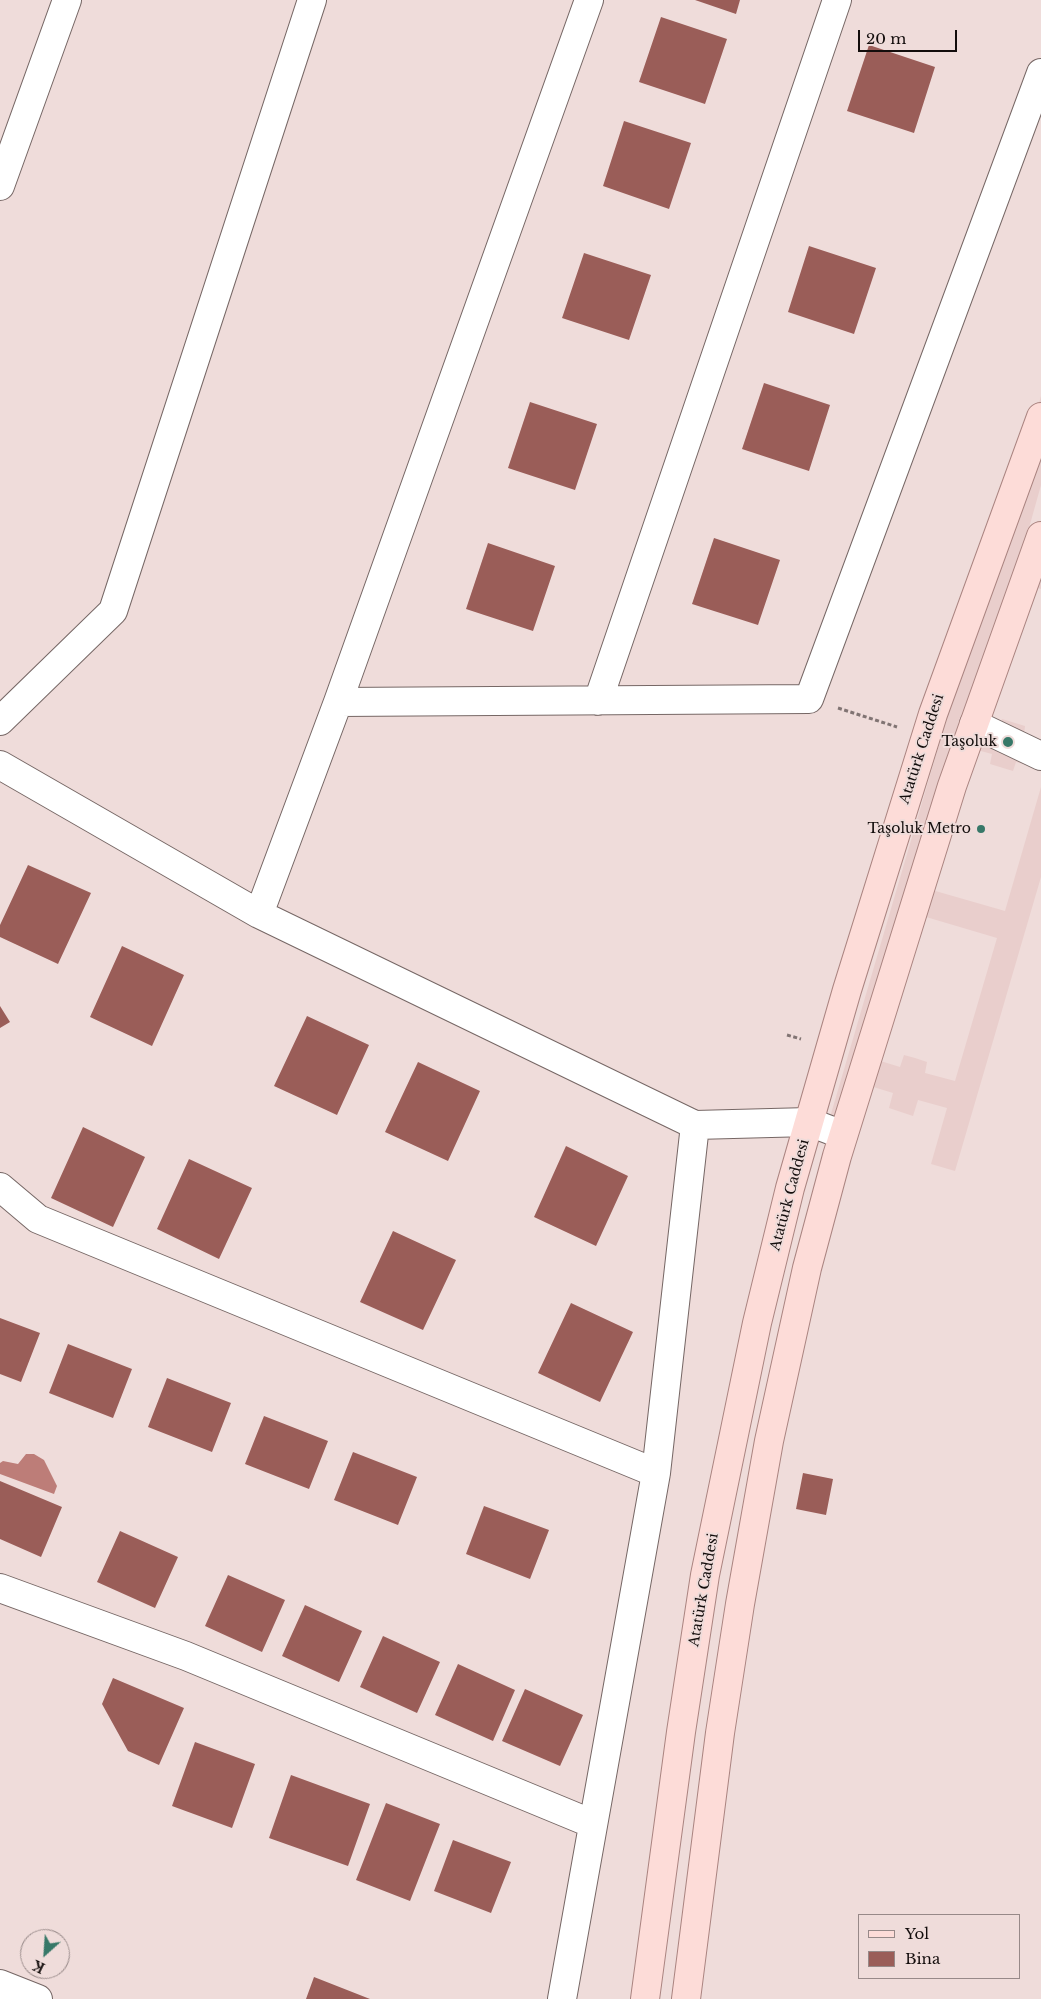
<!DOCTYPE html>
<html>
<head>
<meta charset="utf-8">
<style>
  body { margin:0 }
  #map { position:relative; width:1041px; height:1999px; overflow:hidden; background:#efdcda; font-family:"Libre Baskerville",serif }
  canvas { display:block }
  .legend { position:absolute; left:858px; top:1914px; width:162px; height:65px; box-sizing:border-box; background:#efdcda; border:1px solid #978988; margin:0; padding:6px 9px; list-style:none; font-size:15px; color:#130d0c }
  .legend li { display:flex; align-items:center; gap:10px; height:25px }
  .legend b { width:25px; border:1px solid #978988 }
  .north { position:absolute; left:20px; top:1929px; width:50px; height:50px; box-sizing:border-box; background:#efdcda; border:1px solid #978988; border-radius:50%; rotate:206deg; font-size:14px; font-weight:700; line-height:20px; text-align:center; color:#130d0c }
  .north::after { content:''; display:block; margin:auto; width:18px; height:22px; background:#377868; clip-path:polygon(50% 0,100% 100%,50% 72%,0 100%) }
  .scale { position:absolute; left:858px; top:30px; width:99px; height:22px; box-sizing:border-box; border:2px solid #130d0c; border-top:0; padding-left:6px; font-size:15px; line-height:18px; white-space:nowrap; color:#130d0c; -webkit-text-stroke:4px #efdcda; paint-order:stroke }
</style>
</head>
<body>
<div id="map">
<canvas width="1041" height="1999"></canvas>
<ul class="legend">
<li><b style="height:6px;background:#fddcd8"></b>Yol</li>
<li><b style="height:14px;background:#9a5d58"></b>Bina</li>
</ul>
<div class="north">K</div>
<div class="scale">20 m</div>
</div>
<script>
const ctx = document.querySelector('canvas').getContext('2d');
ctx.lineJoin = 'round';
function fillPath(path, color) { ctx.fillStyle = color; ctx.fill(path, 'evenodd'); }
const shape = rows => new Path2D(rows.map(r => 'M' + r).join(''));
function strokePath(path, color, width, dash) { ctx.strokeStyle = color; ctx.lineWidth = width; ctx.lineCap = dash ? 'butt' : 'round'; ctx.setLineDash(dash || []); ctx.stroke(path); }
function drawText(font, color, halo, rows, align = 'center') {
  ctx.font = font + ' "Libre Baskerville",serif'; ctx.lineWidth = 4; ctx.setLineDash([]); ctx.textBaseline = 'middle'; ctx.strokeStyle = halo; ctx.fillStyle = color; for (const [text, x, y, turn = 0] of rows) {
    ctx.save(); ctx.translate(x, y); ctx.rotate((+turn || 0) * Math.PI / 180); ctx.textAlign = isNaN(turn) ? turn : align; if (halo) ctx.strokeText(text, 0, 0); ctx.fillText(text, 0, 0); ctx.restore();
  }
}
fillPath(shape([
  [1041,396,1041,485,1022,553,1041,560,1041,589,1014,581,973,720,1000,728,1002,719,1025,726,1024,735,1041,740,1041,769,1016,762,1013,771,990,764,992,754,966,747,925,888,1005,911,1041,787,1041,877,955,1171,931,1164,947,1108,918,1100,913,1116,889,1108,893,1093,867,1085,826,1131],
  [916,914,997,938,955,1081,925,1073,927,1062,915,1058,904,1055,900,1067,874,1059]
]), '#e9cecc');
fillPath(shape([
  [26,1454,34,1454,44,1460,57,1486,54,1494,0,1474,0,1463,3,1461,18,1464]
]), '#bd7d78');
fillPath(shape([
  [695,0,740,0,736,14],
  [661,17,727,39,705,104,639,82],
  [869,45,935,67,914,133,847,111],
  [624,121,691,143,669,209,603,186],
  [809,246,876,268,854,334,788,312],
  [584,253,651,275,629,340,562,318],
  [764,383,830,405,809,471,742,449],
  [530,402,597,424,575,490,508,468],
  [714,538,780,560,758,625,692,604],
  [488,543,555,566,533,631,466,609],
  [28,865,91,893,58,964,0,937,0,925],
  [122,946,184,975,152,1046,90,1017],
  [0,1006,10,1022,0,1028],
  [307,1016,369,1045,337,1115,274,1086],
  [418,1062,480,1091,448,1161,385,1132],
  [83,1127,145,1157,113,1227,51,1198],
  [566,1146,628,1176,596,1246,534,1217],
  [189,1159,252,1188,219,1259,157,1229],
  [393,1231,456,1260,423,1330,360,1302],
  [571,1303,633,1332,600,1402,538,1373],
  [0,1318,40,1333,21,1382,0,1374],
  [68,1344,132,1369,113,1418,49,1393],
  [167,1378,231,1403,212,1452,148,1427],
  [264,1416,328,1441,309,1489,245,1464],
  [353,1452,417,1477,398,1525,334,1500],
  [803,1473,833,1479,826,1515,796,1509],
  [0,1481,62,1507,41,1557,0,1539],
  [484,1506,549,1530,530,1579,466,1554],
  [120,1531,178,1557,155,1608,97,1582],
  [228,1575,285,1600,262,1652,205,1626],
  [305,1605,362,1631,339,1682,282,1656],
  [383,1636,440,1662,417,1713,360,1687],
  [458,1664,515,1690,493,1741,435,1715],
  [113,1678,184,1708,159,1765,128,1751,102,1704],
  [525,1689,583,1715,560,1766,502,1741],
  [195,1742,255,1764,232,1828,172,1806],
  [291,1775,370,1804,348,1866,269,1838],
  [386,1803,440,1824,410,1901,356,1880],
  [453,1840,511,1862,491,1913,434,1891],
  [314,1977,370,1999,306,1999]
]), '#9a5d58');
const minor = shape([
  [0,186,67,0],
  [598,701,837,0],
  [338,702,809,699,1041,73],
  [0,721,113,611,312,0],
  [974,724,1041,756],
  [0,765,259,914,695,1125,809,1122,843,1135],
  [259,914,338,702,589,0],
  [0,1187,38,1219,656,1473],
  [0,1588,186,1656,593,1824],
  [0,1984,38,1999],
  [562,1999,656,1473,695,1125]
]);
const major = shape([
  [645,1999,681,1732,705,1575,757,1323,790,1188,847,990,933,714,1041,417],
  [686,1999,720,1733,740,1604,769,1441,807,1268,837,1156,952,786,1041,536]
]);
strokePath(minor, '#766765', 30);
strokePath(major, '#aa8480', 30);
strokePath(shape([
  [838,708,897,727],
  [787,1035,801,1039]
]), '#817473', 3, [4, 2.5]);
strokePath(minor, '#fff', 28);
strokePath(major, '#fddcd8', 28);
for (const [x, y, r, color] of [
  [1008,742,6,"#377868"],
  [981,829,5,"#377868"]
]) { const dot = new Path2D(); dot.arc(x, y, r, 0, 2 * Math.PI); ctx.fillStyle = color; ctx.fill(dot); strokePath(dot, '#efdcda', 2); }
drawText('14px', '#130d0c', '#efdcda', [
  ["Taşoluk",997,742],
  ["Taşoluk Metro",971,829]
], 'right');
drawText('14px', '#130d0c', '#efdcda', [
  ["Atatürk Caddesi",922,749,-72],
  ["Atatürk Caddesi",790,1195,-75],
  ["Atatürk Caddesi",704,1590,-80]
]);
</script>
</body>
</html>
